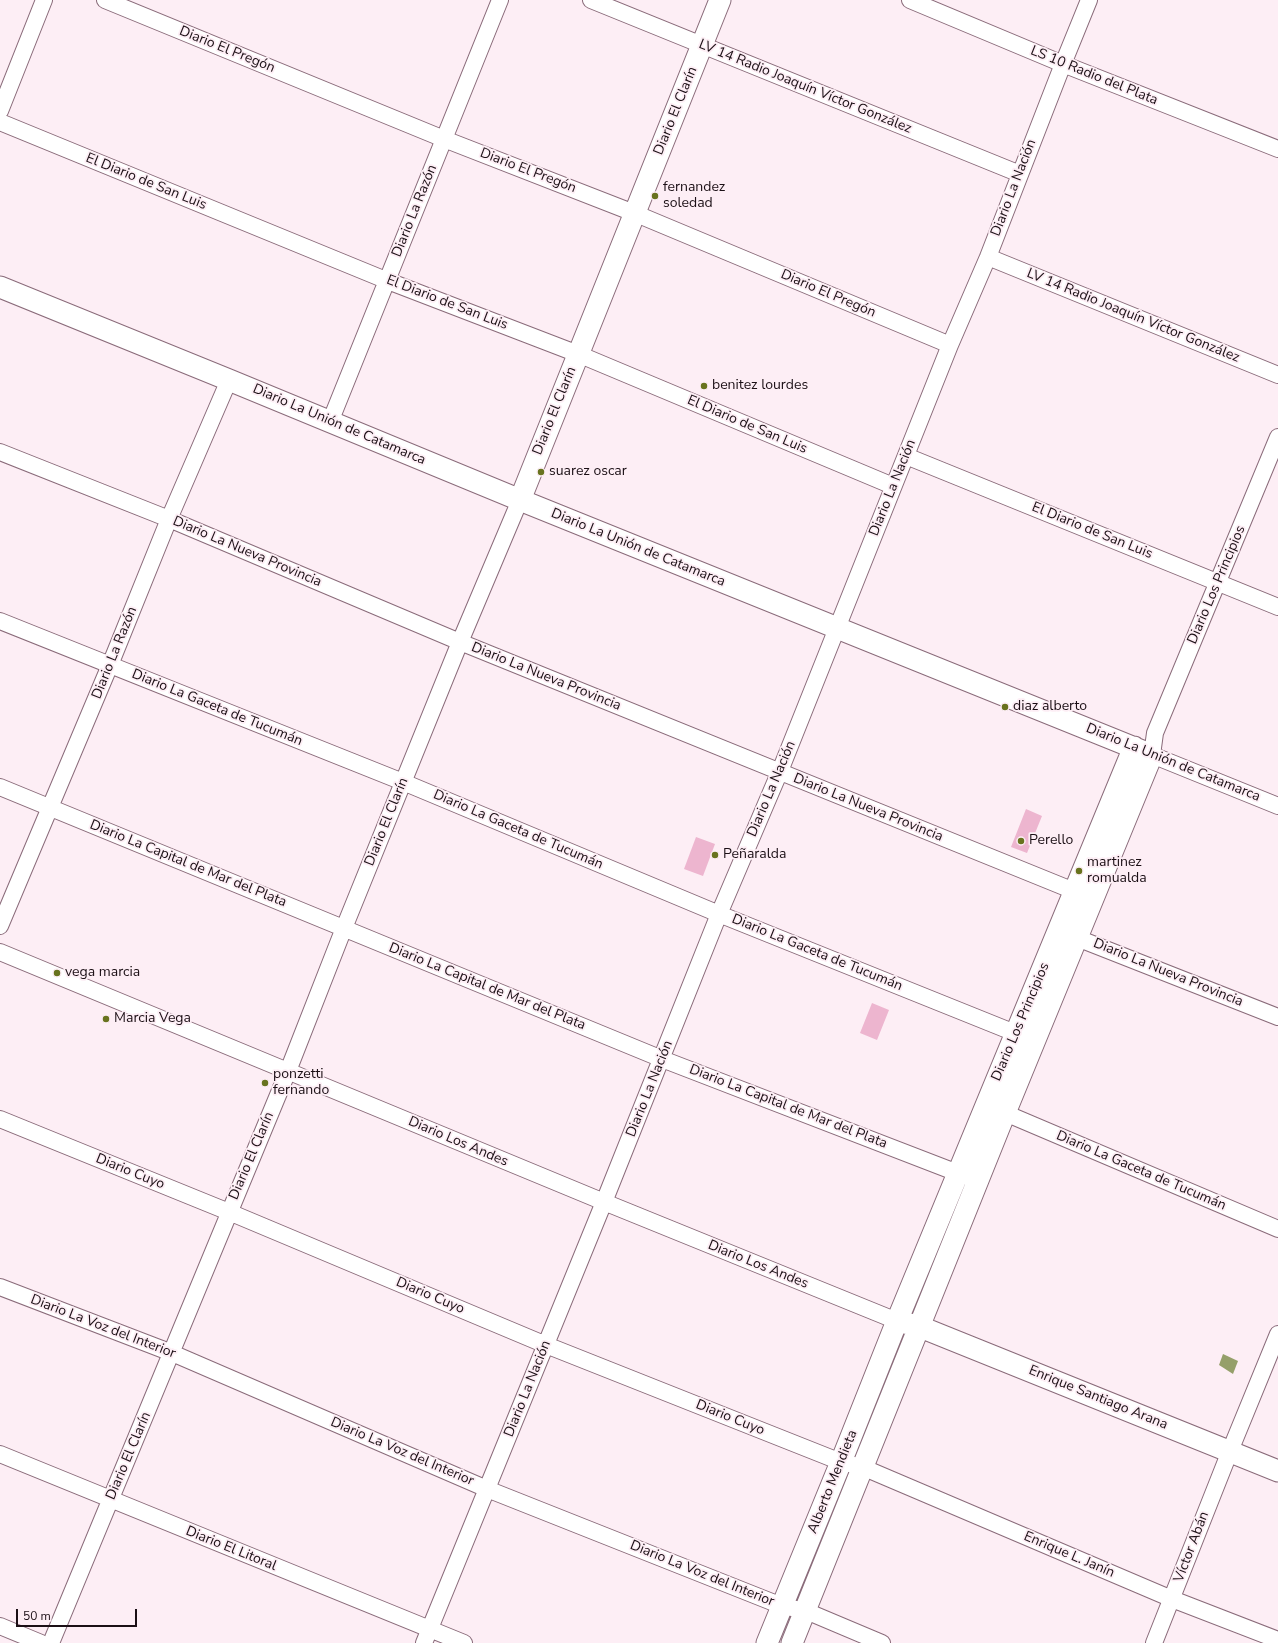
<!DOCTYPE html>
<html>
<head>
<meta charset="utf-8">
<style>
  body { margin:0 }
  #map { position:relative; width:1278px; height:1643px; overflow:hidden; background:#fdeef5; font-family:"Nunito Sans",sans-serif }
  canvas { display:block }
  .scale { position:absolute; left:16px; top:1609px; width:121px; height:18px; box-sizing:border-box; border:2px solid #1b0f15; border-top:0; padding-left:5px; font-size:12px; line-height:14px; white-space:nowrap; color:#1b0f15; -webkit-text-stroke:3px #fdeef5; paint-order:stroke }
</style>
</head>
<body>
<div id="map">
<canvas width="1278" height="1643"></canvas>
<div class="scale">50 m</div>
</div>
<script>
const ctx = document.querySelector('canvas').getContext('2d');
ctx.lineJoin = 'round';
function fillPath(path, color) { ctx.fillStyle = color; ctx.fill(path, 'evenodd'); }
const shape = rows => new Path2D(rows.map(r => 'M' + r).join(''));
function strokePath(path, color, width, dash) { ctx.strokeStyle = color; ctx.lineWidth = width; ctx.lineCap = dash ? 'butt' : 'round'; ctx.setLineDash(dash || []); ctx.stroke(path); }
function drawText(font, color, halo, rows, align = 'center') {
  ctx.font = font + ' "Nunito Sans",sans-serif'; ctx.lineWidth = 3.5; ctx.setLineDash([]); ctx.textBaseline = 'middle'; ctx.strokeStyle = halo; ctx.fillStyle = color; for (const [text, x, y, turn = 0] of rows) {
    ctx.save(); ctx.translate(x, y); ctx.rotate((+turn || 0) * Math.PI / 180); ctx.textAlign = isNaN(turn) ? turn : align; if (halo) ctx.strokeText(text, 0, 0); ctx.fillText(text, 0, 0); ctx.restore();
  }
}
fillPath(shape([
  [1223,1354,1238,1361,1233,1374,1219,1365]
]), '#959f6a');
fillPath(shape([
  [1026,809,1042,816,1027,853,1011,847],
  [696,837,715,844,703,876,684,869],
  [872,1003,889,1010,877,1040,860,1033]
]), '#edb5cf');
const minor = shape([
  [105,0,444,139,634,213,950,345],
  [591,0,1020,174],
  [910,0,1063,64,1278,149],
  [0,111,44,0],
  [0,122,388,281,578,354,893,486],
  [988,257,1278,375],
  [330,422,500,0],
  [1278,437,1155,733,1152,755,1278,806],
  [0,452,169,519,460,642,1084,895],
  [906,456,1278,607],
  [0,621,403,782,719,914,1025,1037],
  [0,787,662,1059,968,1177],
  [0,926,110,665,169,519,229,380],
  [1067,934,1278,1017],
  [0,952,604,1202,897,1321],
  [1005,1113,1278,1229],
  [0,1119,229,1212,546,1345,841,1462,862,1467,1172,1599,1278,1640],
  [0,1287,172,1353,487,1489,782,1606,806,1611,882,1643],
  [0,1454,464,1643],
  [0,1626,41,1643],
  [51,1643,288,1071,344,928,460,642,520,500],
  [424,1643,604,1202,719,914,780,771,950,345,988,257,1063,64,1089,0],
  [1154,1643,1230,1451,1278,1334]
]);
const tertiary = shape([
  [0,287,229,380,520,500,1152,755,1005,1113,792,1643],
  [520,500,720,0],
  [905,1323,918,1326,1278,1471],
  [767,1643,841,1462,897,1321,1134,747]
]);
strokePath(minor, '#8a6b7a', 18);
strokePath(tertiary, '#8a6b7a', 23);
strokePath(minor, '#fff', 16);
strokePath(tertiary, '#fff', 21);
for (const [x, y, r, color] of [
  [655,196,4,"#68731e"],
  [704,386,4,"#68731e"],
  [541,472,4,"#68731e"],
  [1005,707,4,"#68731e"],
  [1021,841,4,"#68731e"],
  [715,855,4,"#68731e"],
  [1079,871,4,"#68731e"],
  [57,973,4,"#68731e"],
  [106,1019,4,"#68731e"],
  [265,1083,4,"#68731e"]
]) { const dot = new Path2D(); dot.arc(x, y, r, 0, 2 * Math.PI); ctx.fillStyle = color; ctx.fill(dot); strokePath(dot, '#fdeef5', 1.5); }
drawText('14px', '#1b0f15', '#fdeef5', [
  ["Diario El Pregón",227,50,22],
  ["LS 10 Radio del Plata",1094,76,22],
  ["LV 14 Radio Joaquín Víctor González",805,87,22],
  ["Diario El Clarín",676,111,-68],
  ["Diario El Pregón",528,171,21],
  ["El Diario de San Luis",146,182,22],
  ["Diario La Nación",1014,188,-69],
  ["Diario La Razón",415,211,-68],
  ["Diario El Pregón",828,294,23],
  ["El Diario de San Luis",447,303,21],
  ["LV 14 Radio Joaquín Víctor González",1133,316,22],
  ["Diario El Clarín",555,411,-68],
  ["Diario La Unión de Catamarca",339,425,23],
  ["El Diario de San Luis",747,425,23],
  ["Diario La Nación",893,488,-68],
  ["El Diario de San Luis",1092,531,22],
  ["Diario La Unión de Catamarca",638,548,22],
  ["Diario La Nueva Provincia",247,552,23],
  ["Diario Los Principios",1217,585,-67],
  ["Diario La Razón",115,653,-68],
  ["Diario La Nueva Provincia",546,677,22],
  ["Diario La Gaceta de Tucumán",217,708,22],
  ["Diario La Unión de Catamarca",1173,763,22],
  ["Diario La Nación",772,789,-67],
  ["Diario La Nueva Provincia",868,808,22],
  ["Diario El Clarín",387,822,-68],
  ["Diario La Gaceta de Tucumán",518,830,23],
  ["Diario La Capital de Mar del Plata",188,864,22],
  ["Diario La Gaceta de Tucumán",817,953,22],
  ["Diario La Nueva Provincia",1168,973,22],
  ["Diario La Capital de Mar del Plata",487,987,22],
  ["Diario Los Principios",1021,1022,-67],
  ["Diario La Nación",650,1089,-68],
  ["Diario La Capital de Mar del Plata",788,1107,21],
  ["Diario Los Andes",458,1142,23],
  ["Diario El Clarín",252,1156,-67],
  ["Diario La Gaceta de Tucumán",1141,1171,23],
  ["Diario Cuyo",130,1172,22],
  ["Diario Los Andes",758,1265,22],
  ["Diario Cuyo",430,1296,23],
  ["Diario La Voz del Interior",103,1327,21],
  ["Diario La Nación",528,1389,-68],
  ["Enrique Santiago Arana",1098,1398,22],
  ["Diario Cuyo",730,1418,22],
  ["Diario La Voz del Interior",402,1452,23],
  ["Diario El Clarín",129,1456,-67],
  ["Alberto Mendieta",833,1482,-68],
  ["Víctor Abán",1192,1547,-69],
  ["Diario El Litoral",231,1549,22],
  ["Enrique L. Janín",1069,1555,23],
  ["Diario La Voz del Interior",702,1574,22]
]);
drawText('14px', '#1b0f15', '#fdeef5', [
  ["fernandez",663,188],
  ["soledad",663,204],
  ["benitez lourdes",712,386],
  ["suarez oscar",549,472],
  ["diaz alberto",1013,707],
  ["Perello",1029,841],
  ["Peñaralda",723,855],
  ["martinez",1087,863],
  ["romualda",1087,879],
  ["vega marcia",65,973],
  ["Marcia Vega",114,1019],
  ["ponzetti",273,1075],
  ["fernando",273,1091]
], 'left');
</script>
</body>
</html>
